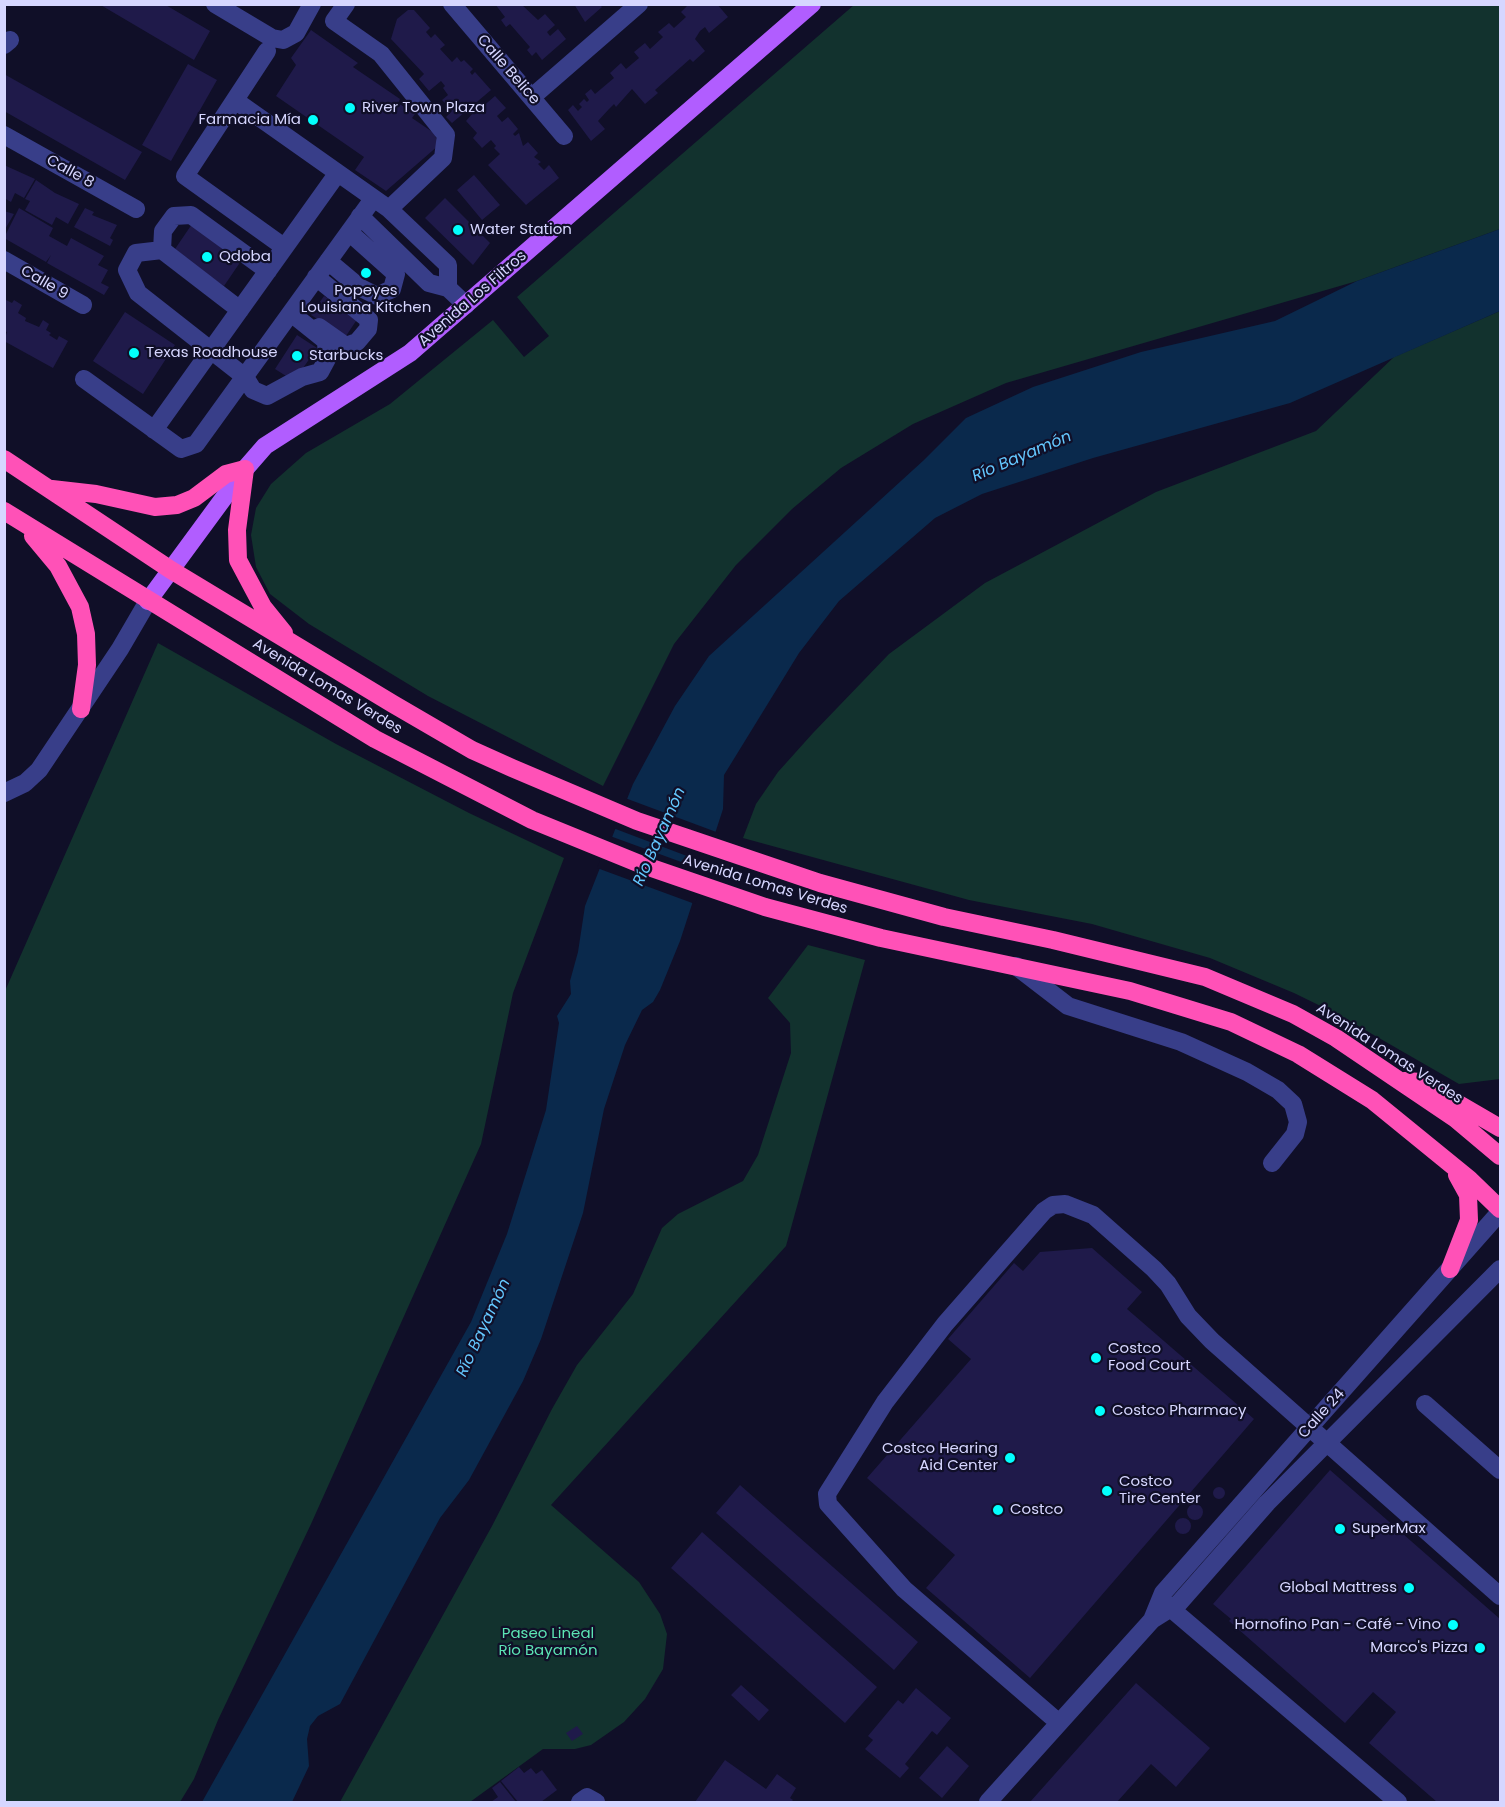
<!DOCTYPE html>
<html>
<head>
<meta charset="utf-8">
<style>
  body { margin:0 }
  #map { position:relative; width:1505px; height:1807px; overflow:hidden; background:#100f28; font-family:Poppins,sans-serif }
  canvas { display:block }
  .frame { position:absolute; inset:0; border:6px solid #d6d6ff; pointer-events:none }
</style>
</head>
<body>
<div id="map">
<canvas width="1505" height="1807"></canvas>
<div class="frame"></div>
</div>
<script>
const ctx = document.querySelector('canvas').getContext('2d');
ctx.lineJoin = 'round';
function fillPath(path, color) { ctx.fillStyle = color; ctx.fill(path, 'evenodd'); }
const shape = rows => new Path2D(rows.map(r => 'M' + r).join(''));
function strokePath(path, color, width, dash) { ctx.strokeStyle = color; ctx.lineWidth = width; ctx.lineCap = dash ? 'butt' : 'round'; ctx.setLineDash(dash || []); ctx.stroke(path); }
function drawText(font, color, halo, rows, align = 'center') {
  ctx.font = font + ' Poppins,sans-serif'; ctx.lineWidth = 4.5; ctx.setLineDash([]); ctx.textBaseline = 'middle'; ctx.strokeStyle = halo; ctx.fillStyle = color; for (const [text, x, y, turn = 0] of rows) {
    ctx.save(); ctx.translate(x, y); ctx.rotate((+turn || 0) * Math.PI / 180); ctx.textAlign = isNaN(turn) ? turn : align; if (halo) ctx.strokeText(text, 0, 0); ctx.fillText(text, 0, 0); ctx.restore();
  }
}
fillPath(shape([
  [854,5,1500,5,1500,229,1357,281,1006,383,913,424,841,468,792,509,736,565,674,644,603,786,428,696,309,624,270,594,256,567,251,535,256,508,271,484,306,453,390,404,493,320,524,357,549,336,517,297],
  [1500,311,1500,1079,1459,1084,1339,1015,1294,993,1210,958,1092,924,969,900,743,838,756,804,778,772,813,733,889,654,985,583,1156,492,1316,431,1394,357],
  [158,643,336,744,469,813,564,858,513,993,481,1144,311,1524,218,1720,194,1779,180,1802,5,1802,5,991],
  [808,945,865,960,786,1246,551,1505,639,1582,660,1614,667,1634,663,1669,645,1699,624,1722,591,1745,575,1749,543,1749,470,1802,340,1802,492,1526,552,1409,577,1365,633,1294,662,1228,678,1214,743,1181,758,1155,791,1053,790,1023,768,998]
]), '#12322e');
fillPath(shape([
  [1500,229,1500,311,1290,403,1093,458,982,494,935,518,839,601,799,653,724,775,723,809,680,941,660,990,653,1002,642,1010,625,1045,604,1109,583,1213,541,1339,523,1381,469,1480,440,1518,340,1704,318,1716,310,1726,307,1739,309,1766,292,1802,202,1802,471,1322,507,1234,546,1110,559,1023,557,1016,571,994,570,981,578,952,585,906,633,784,675,706,709,656,924,460,966,418,1033,387,1141,352,1275,321,1357,281]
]), '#0a294c');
fillPath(shape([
  [625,798,719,833,708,864,613,828],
  [610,836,706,871,695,904,597,868]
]), '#100f28');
fillPath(shape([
  [99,4,164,4,210,31,194,60],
  [495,4,521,4,538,20,545,14,555,25,547,32,550,36,558,29,566,39,542,60,536,52,532,56,527,50,530,47,510,24,506,27,501,20,505,17],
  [574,4,599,4,602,7,585,22],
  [686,4,717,4,728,17,709,33,705,27,700,31,695,39,705,51,693,62,690,59,655,90,658,93,645,104,632,89,616,107,614,104,609,109,598,121,605,129,591,141,568,110,573,105,578,111,582,107,579,104,584,99,587,102,589,100,585,94,591,89,595,94,614,78,610,73,621,63,626,69,639,58,634,52,645,43,650,49,663,37,658,32,669,23,674,28,686,17,681,12,687,6],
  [408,10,414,10,430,28,426,32,431,38,435,34,445,45,440,49,452,62,457,57,461,62,464,60,473,69,470,72,472,75,475,72,491,90,452,123,446,117,452,111,442,100,448,95,443,88,445,86,441,81,429,91,419,79,424,74,391,39,397,19],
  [311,30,358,63,353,67,400,99,398,103,415,114,412,118,434,133,439,145,386,191,355,170,364,157,276,96,296,65,291,58],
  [188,64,217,80,171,161,142,145],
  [4,74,142,152,125,180,4,111],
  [495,96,506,108,497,116,502,122,508,117,518,129,513,134,515,136,519,133,523,146,528,142,538,153,534,157,541,162,538,164,544,170,549,165,559,178,526,205,488,165,500,154,494,148,496,146,491,140,482,148,473,138,477,133,466,121,479,106,481,108],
  [4,165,35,179,24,198,15,193,11,202,4,198],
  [474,175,500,205,482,220,457,190],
  [36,180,55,193,79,204,68,224,56,217,52,225,25,210,30,201,25,199],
  [445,198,490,243,473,265,425,218],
  [19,208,53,228,49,236,67,246,71,238,104,256,98,265,108,270,101,283,109,287,104,295,47,263,51,255,46,262,4,238],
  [85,208,94,212,92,215,117,225,110,238,113,240,110,246,74,227],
  [4,211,14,214,4,231],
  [192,224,241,261,224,286,173,252],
  [324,296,358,318,342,342,336,331,311,315],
  [4,299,12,303,14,300,22,305,18,313,26,318,25,321,39,327,43,320,49,324,46,330,51,333,49,335,57,340,59,336,68,341,53,368,4,341,7,332,4,331],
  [125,312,175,345,143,394,93,361],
  [297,335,317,348,294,381,275,369],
  [1092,1248,1142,1292,1127,1309,1254,1419,1030,1678,926,1588,955,1555,867,1478,971,1359,948,1339,1014,1263,1023,1271,1040,1252],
  [1330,1470,1500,1619,1500,1802,1437,1802,1369,1743,1396,1712,1373,1692,1345,1723,1229,1621,1231,1619,1213,1604],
  [740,1485,918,1642,894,1670,716,1513],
  '1213 1493a6 6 0 1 1 12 0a6 6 0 1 1-12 0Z',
  '1187 1512a8 8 0 1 1 16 0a8 8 0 1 1-16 0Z',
  '1175 1526a8 8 0 1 1 16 0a8 8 0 1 1-16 0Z',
  [702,1532,877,1687,845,1723,671,1568],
  [1136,1683,1210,1748,1176,1787,1151,1764,1117,1802,1030,1802],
  [741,1685,769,1710,759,1721,731,1695],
  [916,1688,951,1718,937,1735,932,1731,905,1764,909,1768,900,1778,865,1749,873,1740,868,1736,898,1700,903,1704],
  [577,1726,583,1734,572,1741,566,1733],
  [947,1746,969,1766,942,1798,919,1778],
  [725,1760,766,1789,777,1774,796,1788,790,1798,793,1800,791,1802,695,1802],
  [519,1767,524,1773,531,1768,536,1774,542,1770,557,1790,541,1802,518,1802,501,1781],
  [500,1782,516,1802,491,1802,498,1797,492,1788]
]), '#1f1a4a');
strokePath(shape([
  [215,4,272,38,283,40,296,33,312,4],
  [346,4,334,21,381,54,446,135,443,158,389,209],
  [452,4,564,136],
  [4,45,10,40],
  [267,51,185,176,284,247],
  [532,97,639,4],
  [236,101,389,209,448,265,448,288],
  [4,135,136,209],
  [360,216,429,283,448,288,466,305],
  [162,250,136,253,127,270,138,293,245,377,253,390,267,396,302,377,320,372,327,359,326,341,291,313],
  [4,260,83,305],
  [328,261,359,287,377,296,392,289,396,274,349,232],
  [316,277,369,320,368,329,357,342,346,346,319,327],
  [240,310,162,250,163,231,174,216,191,215,268,271],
  [84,379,181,449,196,444,373,199],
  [154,430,337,174],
  [4,793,25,783,39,770,120,649,148,601],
  [1016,966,1068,1006,1181,1042,1247,1072,1278,1090,1293,1104,1298,1122,1295,1134,1272,1163],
  [1425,1404,1500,1470],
  [1162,1601,1398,1802],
  [1152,1620,1163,1593,1500,1212],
  [1058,1722,904,1589,828,1504,827,1494,885,1402,945,1324,1044,1211,1053,1205,1065,1204,1093,1215,1154,1269,1168,1284,1188,1316,1212,1341,1500,1596],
  [580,1802,587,1797,596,1802],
  [988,1802,1152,1620,1179,1603,1267,1503,1500,1269]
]), '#383e89', 18);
strokePath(shape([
  [148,601,245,469,265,446,410,353,812,4]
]), '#b15dff', 18);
strokePath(shape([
  [4,459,171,570,393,704,472,750,512,768,637,821,820,883,944,917,1053,940,1205,977,1293,1014,1336,1038,1456,1119,1500,1156],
  [52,489,96,494,155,507,177,505,194,498,226,474,245,469,237,530,238,560,263,607,284,633],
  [4,511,375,739,532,820,640,864,765,907,881,938,1130,991,1231,1022,1298,1054,1372,1100,1469,1179,1500,1209],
  [33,536,58,566,80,607,86,634,87,665,81,709],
  [1404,1081,1422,1082,1439,1090,1457,1103,1500,1128],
  [1450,1269,1469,1220,1468,1195,1457,1175]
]), '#ff51b7', 18);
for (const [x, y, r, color] of [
  [350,108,6,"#02fffd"],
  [313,120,6,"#02fffd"],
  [458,230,6,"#02fffd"],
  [207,257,6,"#02fffd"],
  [366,273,6,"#02fffd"],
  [134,353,6,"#02fffd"],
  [297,356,6,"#02fffd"],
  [1096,1358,6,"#02fffd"],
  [1100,1411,6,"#02fffd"],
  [1010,1458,6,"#02fffd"],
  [1107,1491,6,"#02fffd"],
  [998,1510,6,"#02fffd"],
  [1340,1529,6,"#02fffd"],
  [1409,1588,6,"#02fffd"],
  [1453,1625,6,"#02fffd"],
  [1480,1648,6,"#02fffd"]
]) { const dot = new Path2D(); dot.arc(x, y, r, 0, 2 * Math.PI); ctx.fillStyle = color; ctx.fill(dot); strokePath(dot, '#100f28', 2); }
drawText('15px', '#d6d6ff', '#100f28', [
  ["Calle Belice",508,70,49],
  ["Calle 8",70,172,29],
  ["Calle 9",44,283,30],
  ["Avenida Los Filtros",473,299,-41],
  ["Avenida Lomas Verdes",327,687,31],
  ["Avenida Lomas Verdes",765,885,17],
  ["Avenida Lomas Verdes",1389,1054,33],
  ["Calle 24",1322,1414,-48]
]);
drawText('15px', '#d6d6ff', '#100f28', [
  ["River Town Plaza",362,108],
  ["Farmacia Mía",301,120,"right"],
  ["Water Station",470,230],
  ["Qdoba",219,257],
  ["Popeyes",366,291,"center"],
  ["Louisiana Kitchen",366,308,"center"],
  ["Texas Roadhouse",146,353],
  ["Starbucks",309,356],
  ["Costco",1108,1349],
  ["Food Court",1108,1366],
  ["Costco Pharmacy",1112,1411],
  ["Costco Hearing",998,1449,"right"],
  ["Aid Center",998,1466,"right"],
  ["Costco",1119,1482],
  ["Tire Center",1119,1499],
  ["Costco",1010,1510],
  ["SuperMax",1352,1529],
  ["Global Mattress",1397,1588,"right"],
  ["Hornofino Pan - Café - Vino",1441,1625,"right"],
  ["Marco's Pizza",1468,1648,"right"]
], 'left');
drawText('15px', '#5ce4b4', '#100f28', [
  ["Paseo Lineal",548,1634],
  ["Río Bayamón",548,1651]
]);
drawText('italic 16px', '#64c8ff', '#100f28', [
  ["Río Bayamón",1022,457,-23],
  ["Río Bayamón",660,837,-66],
  ["Río Bayamón",484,1328,-65]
]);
</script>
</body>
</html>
